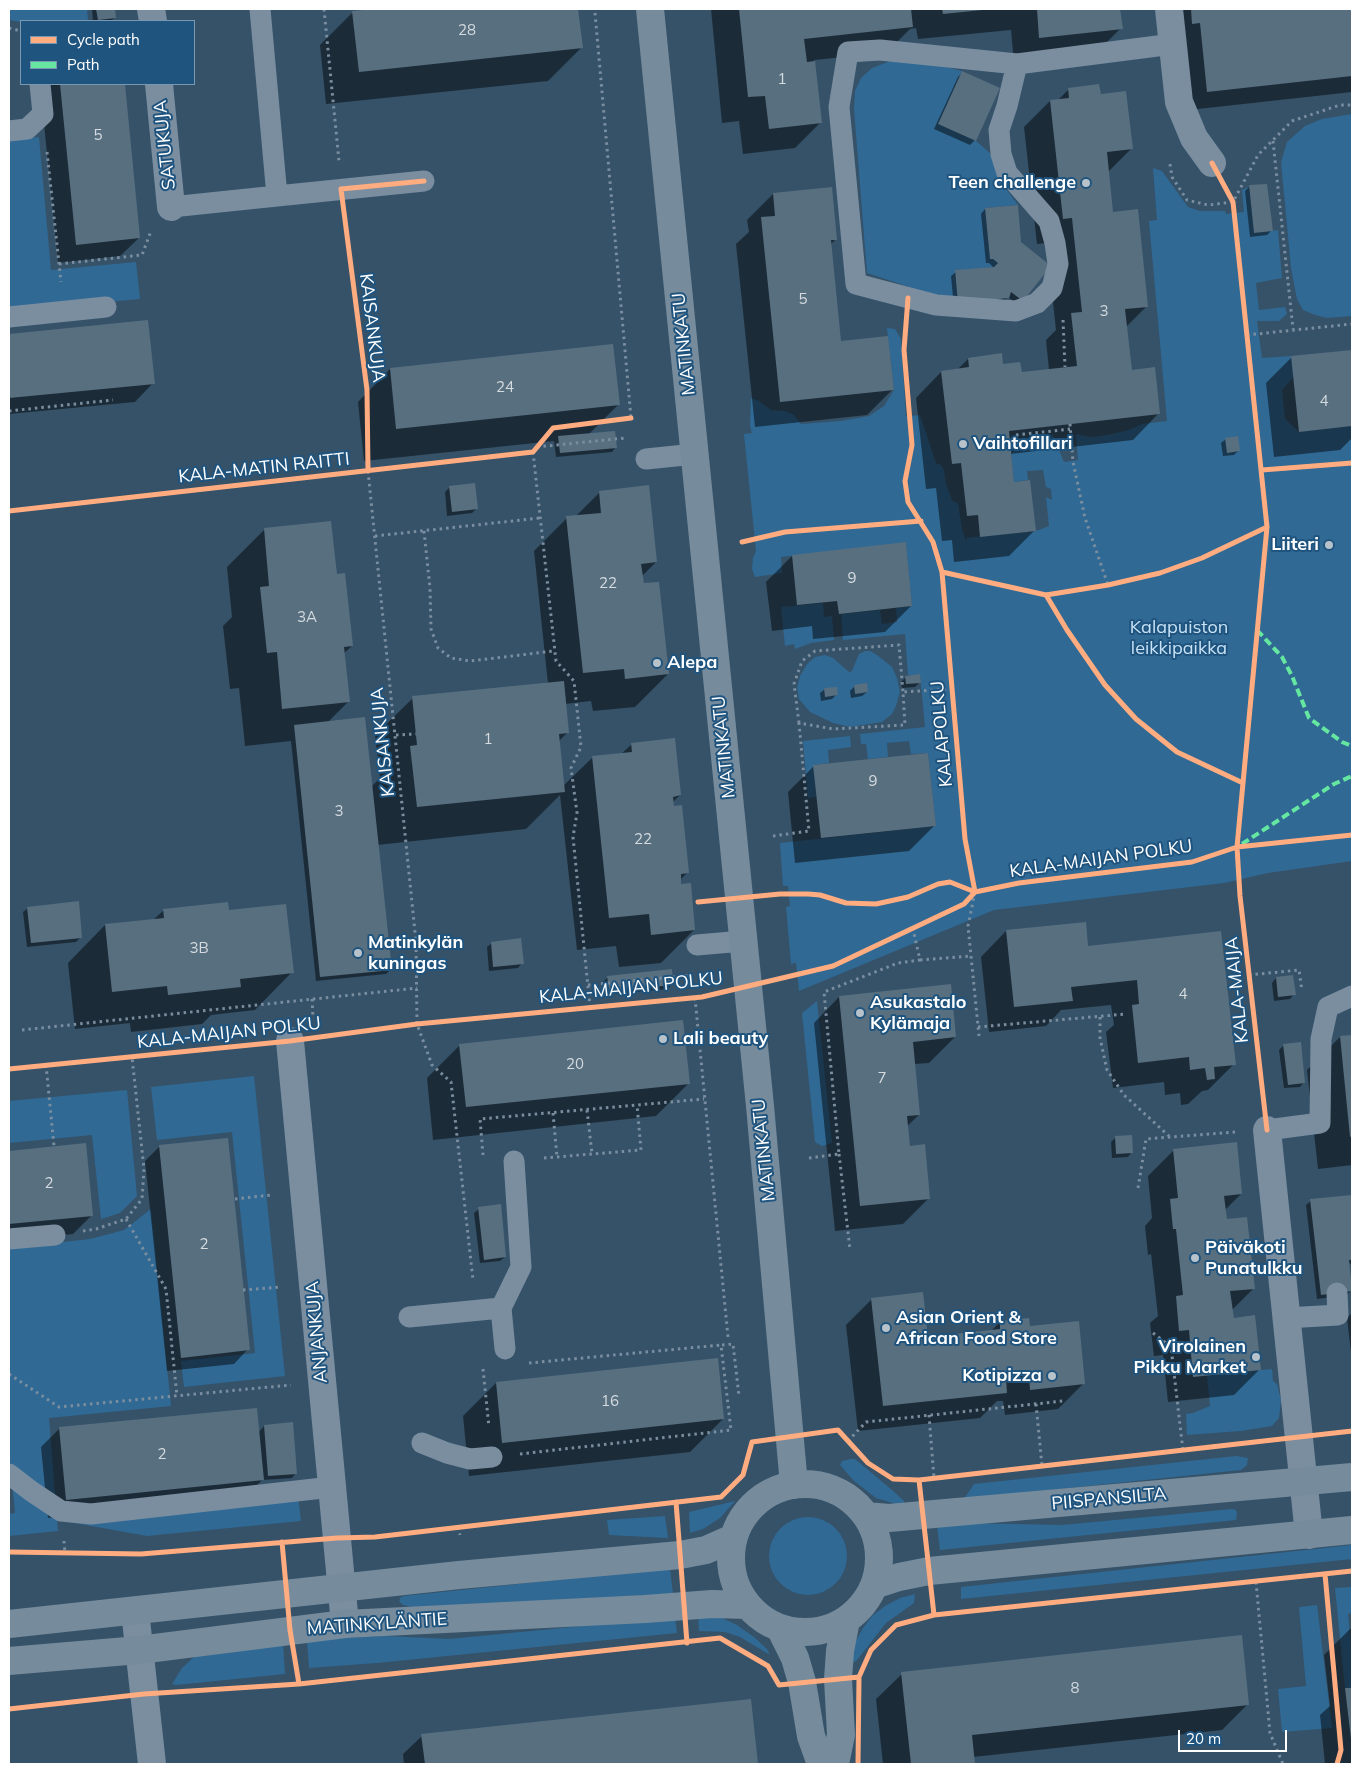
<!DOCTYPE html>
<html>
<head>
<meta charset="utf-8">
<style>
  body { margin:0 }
  #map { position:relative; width:1361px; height:1773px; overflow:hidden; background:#355269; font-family:Mulish,sans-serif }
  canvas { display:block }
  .frame { position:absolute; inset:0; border:10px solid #fff; pointer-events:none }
  .legend { position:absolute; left:20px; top:20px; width:175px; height:65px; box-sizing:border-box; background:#1f547f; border:1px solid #7998b2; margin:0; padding:6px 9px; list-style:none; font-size:15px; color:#fff }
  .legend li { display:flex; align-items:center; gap:10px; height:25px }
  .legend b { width:25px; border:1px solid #7998b2 }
  .scale { position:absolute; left:1178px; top:1730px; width:109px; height:22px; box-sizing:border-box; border:2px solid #fff; border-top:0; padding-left:6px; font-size:15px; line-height:18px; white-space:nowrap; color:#fff; -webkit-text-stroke:4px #1f547f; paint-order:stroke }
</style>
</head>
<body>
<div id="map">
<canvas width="1361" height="1773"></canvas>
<div class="frame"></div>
<ul class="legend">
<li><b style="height:6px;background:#ffac80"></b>Cycle path</li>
<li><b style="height:6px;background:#66e7a1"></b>Path</li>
</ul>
<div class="scale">20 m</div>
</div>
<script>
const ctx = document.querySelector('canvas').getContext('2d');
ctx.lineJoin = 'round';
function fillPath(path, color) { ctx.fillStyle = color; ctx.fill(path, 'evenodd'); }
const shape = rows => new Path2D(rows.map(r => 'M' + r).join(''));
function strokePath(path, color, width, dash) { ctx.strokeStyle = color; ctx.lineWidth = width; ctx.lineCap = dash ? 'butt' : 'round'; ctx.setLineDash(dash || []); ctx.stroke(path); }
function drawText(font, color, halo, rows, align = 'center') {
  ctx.font = font + ' Mulish,sans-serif'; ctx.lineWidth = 4; ctx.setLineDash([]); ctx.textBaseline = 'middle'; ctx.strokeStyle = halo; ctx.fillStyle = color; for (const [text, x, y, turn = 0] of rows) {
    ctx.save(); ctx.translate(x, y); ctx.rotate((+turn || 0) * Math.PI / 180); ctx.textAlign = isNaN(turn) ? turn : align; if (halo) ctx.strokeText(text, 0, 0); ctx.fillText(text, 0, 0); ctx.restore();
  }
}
fillPath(shape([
  [9,9,87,9,88,21,21,22,9,20],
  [893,60,936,64,962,71,938,124,976,141,990,153,1001,182,1018,205,985,208,990,259,993,259,998,263,994,267,955,271,958,303,867,273,854,109,855,91,861,78,872,68],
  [1352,114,1352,316,1327,318,1315,315,1303,310,1297,299,1291,268,1281,162,1287,142,1305,126,1322,119],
  [39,137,51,270,136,262,140,299,9,311,9,139],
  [1153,168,1162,171,1188,207,1200,211,1225,211,1226,214,1244,212,1242,190,1249,187,1254,233,1278,230,1282,278,1256,283,1259,310,1285,307,1287,314,1279,321,1257,321,1262,358,1291,356,1294,376,1282,390,1285,419,1299,432,1352,426,1352,861,1268,873,1224,883,994,910,799,991,796,963,791,964,786,907,790,906,788,886,783,886,780,843,936,826,928,753,911,754,909,741,887,743,888,757,868,759,866,744,861,744,860,734,925,727,920,675,908,675,905,634,843,640,841,614,880,610,882,624,897,622,896,608,912,606,906,543,781,557,782,573,755,577,752,569,753,558,756,551,744,434,752,433,750,426,751,398,759,401,771,410,785,411,794,415,801,424,841,421,869,416,884,406,894,390,887,328,895,329,901,339,906,416,920,415,936,463,941,465,944,470,946,484,952,500,958,504,962,529,966,541,967,538,975,537,1036,531,1049,526,1046,497,1052,500,1051,489,1046,487,1043,470,1027,471,1028,480,1014,482,1010,439,1053,435,1064,462,1078,460,1076,434,1091,437,1107,435,1129,430,1142,424,1167,421,1149,221,1157,220],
  [823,603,824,617,832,616,834,640,811,643,795,649,794,644,785,646,781,607],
  [865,651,870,651,877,655,892,667,897,678,900,692,896,706,892,714,882,722,850,727,833,723,810,712,799,699,797,688,800,676,807,664,815,657,825,655,833,658,849,672,852,671,859,654],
  [850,736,851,747,828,750,829,763,814,765,816,797,808,798,803,741],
  [817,1001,832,1143,822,1146,815,1142,802,1013],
  [254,1076,285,1376,184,1387,181,1361,255,1353,232,1132,157,1140,151,1087],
  [127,1090,137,1196,120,1213,101,1219,92,1135,9,1143,9,1101],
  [151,1209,171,1406,49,1418,58,1531,9,1536,9,1514,15,1513,9,1449,9,1248,90,1239,124,1230],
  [1272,1369,1273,1381,1277,1384,1281,1400,1279,1418,1272,1426,1241,1431,1187,1435,1186,1414,1193,1413,1210,1406,1207,1375],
  [1236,1456,1248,1458,1247,1465,1241,1470,964,1499,974,1484],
  [851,1459,855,1459,861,1464,892,1490,904,1501,905,1505,899,1505,876,1498,854,1481,840,1465,842,1461],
  [298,1496,301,1521,147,1536,69,1522,68,1515],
  [735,1501,720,1518,703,1529,690,1533,689,1512],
  [1232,1509,1236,1510,1237,1514,1236,1520,940,1550,937,1526,961,1523,1062,1525],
  [665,1516,668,1538,609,1535,607,1520],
  '769 1556a39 39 0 1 1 78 0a39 39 0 1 1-78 0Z',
  [1352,1545,1352,1559,961,1599,961,1587],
  [670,1568,673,1594,419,1609,403,1605,399,1601,400,1598,404,1596],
  [1352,1587,1352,1613,1348,1614,1352,1655,1352,1688,1345,1688,1335,1588],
  [915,1594,914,1603,886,1623,857,1660,850,1665,854,1644,863,1628,872,1616,885,1606,900,1598],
  [1317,1605,1332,1728,1282,1732,1278,1689,1306,1686,1299,1607],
  [698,1615,722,1618,737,1625,754,1637,767,1649,770,1655,740,1637,725,1632,699,1631],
  [675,1617,677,1633,377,1663,309,1668,307,1640,386,1636,449,1639],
  [283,1642,285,1674,176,1685,172,1684,182,1668,194,1657,213,1651]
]), '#306994');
fillPath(shape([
  [92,9,114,9,115,17,111,21,93,21],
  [386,9,577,9,581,48,548,81,326,104,320,45,353,12],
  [711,9,1119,9,1121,28,1095,54,1014,63,1011,30,918,39,916,28,910,29,886,53,814,60,820,123,795,148,743,154,739,121,722,123],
  [1171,9,1352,9,1352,92,1189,110],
  [962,73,998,89,974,141,970,145,934,129,958,77],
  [40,84,124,84,139,238,120,256,58,263],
  [1069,89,1100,96,1131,149,1108,172,1112,213,1147,306,1126,327,1131,371,1158,414,1133,440,1010,454,1013,483,1035,530,1009,556,954,562,952,540,942,541,936,488,926,489,916,398,941,372,957,370,968,359,1002,365,1020,373,1049,370,1046,340,1056,330,1049,266,1018,305,1008,297,1003,302,954,307,951,276,956,272,994,268,989,263,986,263,981,214,985,209,1020,243,1049,266,1046,243,1037,244,1024,127,1050,101,1058,100],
  [1249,187,1271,231,1267,235,1250,237,1245,191],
  [773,194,836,239,830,245,840,342,893,389,867,415,755,427,736,244,749,232,747,220],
  [147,321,153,383,135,402,9,414,9,335],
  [1352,351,1352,438,1340,450,1274,457,1266,383,1292,357],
  [390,369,618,405,588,435,616,447,612,452,556,457,554,441,364,461,358,402],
  [1226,439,1238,451,1234,455,1223,456,1221,443],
  [450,487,476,509,472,513,447,516,445,492],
  [600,492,656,562,642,576,668,674,635,707,593,711,591,701,565,704,568,732,559,741,563,786,593,757,621,754,632,744,680,795,672,803,688,872,680,880,694,930,661,963,619,967,616,946,577,950,560,795,526,829,377,845,391,969,386,974,316,981,291,741,245,746,239,688,230,689,223,626,232,617,227,567,264,530,336,575,352,646,343,654,348,702,327,723,371,787,380,778,375,735,413,698,548,684,534,551,567,518,575,517],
  [792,556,911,606,885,632,813,639,812,626,772,631,766,582],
  [906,677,919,683,915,687,902,688,901,682],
  [855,686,867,692,862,696,851,698,850,691],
  [825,689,836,695,832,699,821,701,820,693],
  [814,766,934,826,909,851,795,863,788,792],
  [28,908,81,937,76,942,27,947,23,912],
  [164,910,228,911,292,972,255,1010,211,1015,202,1024,131,1032,130,1023,75,1029,68,963,105,925,153,920],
  [1006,931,1087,947,1220,933,1234,1064,1208,1090,1202,1091,1188,1104,1181,1105,1180,1093,1165,1095,1164,1082,1113,1088,1106,1032,1114,1025,1111,1005,1061,1010,1046,1026,989,1032,981,957],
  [492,943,522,963,518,968,489,971,487,947],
  [608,977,672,984,668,989,605,995,603,982],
  [1276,978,1294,994,1290,999,1274,1001,1272,983],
  [839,997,955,1037,929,1063,914,1064,919,1115,906,1127,908,1147,929,1198,903,1224,835,1231,814,1023],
  [1352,1036,1352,1165,1318,1169,1307,1070,1340,1037],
  [460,1045,689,1083,656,1116,433,1140,427,1078],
  [1284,1045,1304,1082,1300,1087,1284,1088,1279,1050],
  [1116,1137,1132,1152,1128,1157,1112,1158,1111,1142],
  [227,1139,248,1349,234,1364,167,1371,145,1161,159,1147],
  [85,1145,91,1216,73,1234,9,1241,9,1152],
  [1174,1150,1241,1194,1225,1210,1226,1221,1254,1288,1231,1311,1232,1319,1260,1369,1234,1395,1168,1402,1163,1355,1154,1356,1150,1323,1158,1316,1151,1254,1148,1255,1145,1226,1152,1218,1148,1176],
  [1352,1196,1352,1265,1348,1262,1351,1291,1346,1295,1317,1299,1306,1205,1311,1201],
  [479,1209,505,1257,500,1261,480,1263,474,1213],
  [872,1299,926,1339,991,1331,1000,1322,1029,1327,1084,1383,1058,1409,1005,1415,1003,1401,997,1401,980,1418,858,1431,846,1325],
  [1352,1313,1352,1361,1347,1318],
  [496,1383,723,1419,690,1452,469,1476,463,1416],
  [292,1424,296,1473,292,1478,262,1480,245,1498,48,1518,41,1447,60,1428,259,1432,264,1426],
  [1350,1629,1352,1629,1352,1764,1325,1764,1320,1715,1330,1706,1324,1655],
  [902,1674,1248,1704,1222,1730,973,1757,974,1764,883,1764,876,1699],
  [750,1700,757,1764,404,1764,403,1754,422,1736]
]), '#0007');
fillPath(shape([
  [96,9,115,9,116,18,98,20],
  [374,9,578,9,583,48,359,72,352,11],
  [739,9,911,9,913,27,804,39,807,62,815,61,822,123,769,129,765,96,748,97],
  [942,9,982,9,982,10,943,14],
  [1037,9,1120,9,1123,29,1039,38],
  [1191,9,1352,9,1352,76,1207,92,1200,23,1192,24],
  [962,71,1000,88,976,141,938,124],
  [60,84,125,84,140,238,76,245],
  [1099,84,1101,94,1126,91,1133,149,1107,152,1113,212,1138,209,1148,307,1125,309,1132,370,1155,367,1160,414,1009,431,1014,482,1030,480,1036,531,980,537,978,515,967,516,961,463,952,464,941,371,969,367,968,358,1002,353,1003,364,1020,362,1022,372,1077,366,1071,313,1082,312,1072,218,1063,219,1050,100,1069,98,1068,88],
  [1267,184,1273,231,1254,233,1249,185],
  [832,187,837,240,831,240,841,341,888,336,894,390,780,402,761,217,775,216,773,193],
  [1018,205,1021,242,1051,266,1023,301,1011,292,1009,298,958,303,955,270,994,267,998,263,993,259,990,259,985,208],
  [148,320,155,384,9,398,9,334],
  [613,344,620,405,396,429,390,368],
  [1352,350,1352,426,1299,432,1291,356],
  [615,431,617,448,560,453,558,436],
  [1238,436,1240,451,1227,453,1225,438],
  [475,483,478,509,452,512,449,486],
  [649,485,657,562,641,564,644,583,659,582,669,674,625,679,624,669,583,673,566,516,601,513,599,491],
  [331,521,337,574,345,573,353,646,344,647,350,702,282,709,277,652,267,653,260,587,269,586,264,528],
  [906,542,912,606,839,614,837,601,797,605,792,555],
  [920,674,921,683,906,684,905,676],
  [564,681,569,733,559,734,565,792,417,807,410,746,417,745,412,696],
  [867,683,868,692,855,694,854,685],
  [837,687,838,695,825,697,824,688],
  [365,717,392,970,320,977,294,725],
  [675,738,681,795,673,797,674,806,682,805,689,873,681,874,681,884,691,883,695,930,651,935,649,914,609,918,592,756,632,752,631,743],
  [928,753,936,826,821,838,813,765],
  [79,901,82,938,31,943,27,907],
  [228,902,229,910,286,904,294,973,240,979,241,987,168,995,167,986,112,992,105,924,164,918,163,909],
  [1086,922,1088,946,1221,931,1236,1065,1214,1067,1215,1079,1207,1080,1205,1068,1190,1070,1189,1057,1138,1063,1132,1005,1139,1004,1137,980,1071,987,1073,1001,1014,1007,1006,930],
  [521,938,524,964,493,967,491,942],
  [672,969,673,985,609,991,607,976],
  [1293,975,1296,995,1278,997,1276,977],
  [951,984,956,1037,913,1042,920,1115,907,1116,910,1146,925,1144,930,1199,860,1206,839,996],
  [683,1020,690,1084,466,1107,459,1044],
  [1352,1035,1352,1136,1350,1137,1340,1036],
  [1301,1042,1305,1083,1288,1085,1283,1044],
  [1132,1135,1133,1153,1116,1154,1115,1136],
  [228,1138,250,1350,181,1358,159,1145],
  [1237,1142,1242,1194,1224,1196,1227,1219,1247,1217,1255,1289,1230,1291,1234,1318,1255,1315,1261,1370,1193,1377,1189,1330,1179,1331,1176,1296,1183,1295,1176,1229,1173,1229,1170,1199,1178,1198,1173,1149],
  [86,1143,93,1216,9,1224,9,1151],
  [1352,1195,1352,1260,1349,1260,1352,1291,1321,1295,1310,1199],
  [501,1204,506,1257,484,1260,478,1207],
  [923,1292,928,1337,1000,1329,1000,1321,1029,1318,1030,1326,1079,1321,1085,1384,1030,1390,1029,1375,1006,1378,1007,1393,883,1406,871,1298],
  [718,1358,724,1419,502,1443,496,1382],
  [257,1408,264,1480,66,1500,59,1427],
  [293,1422,297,1474,268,1476,264,1425],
  [1242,1635,1249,1705,972,1735,975,1764,911,1764,901,1672],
  [1345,1688,1352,1688,1352,1739,1351,1739],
  [751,1699,758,1764,425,1764,421,1734]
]), '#586f80');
strokePath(shape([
  [324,9,339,161],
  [595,13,631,418],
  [9,28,21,31],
  [1273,141,1293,329],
  [47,152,61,282],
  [1170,164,1172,177,1187,200,1208,205,1233,202,1258,155,1292,121,1340,105,1352,105],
  [59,264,142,255,151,231],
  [1063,320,1065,367],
  [1247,335,1352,324],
  [9,411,113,400],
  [1070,424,1073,462,1085,518,1108,585],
  [1016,435,1070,429],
  [537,447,625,438],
  [533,452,556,661,574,681,581,747,571,768,577,813,573,837,590,1007],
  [368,471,416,942,417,1024,432,1065,451,1082,473,1280],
  [424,531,430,588,431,629,438,648,451,658,470,661,554,651],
  [375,536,540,518],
  [799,723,794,684,802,661,815,651,899,645,903,692],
  [396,735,416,734],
  [773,836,809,831,799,723,833,729,905,725,903,692,952,689],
  [975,892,968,926,979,1036],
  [920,960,971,956],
  [1249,975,1299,970,1302,991],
  [588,985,692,975],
  [695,998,728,1337],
  [312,999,313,1018],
  [1100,1017,1100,1038,1107,1070,1124,1095,1169,1136],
  [978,1027,1126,1014],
  [22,1030,417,988],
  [46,1065,54,1146],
  [587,1110,592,1154],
  [553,1113,557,1157],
  [839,1154,850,1250],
  [483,1155,480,1119,704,1099],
  [544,1158,641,1150,637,1105],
  [809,1158,839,1154,824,992,898,963,920,960,913,929],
  [1138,1188,1146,1139,1236,1132],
  [235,1199,271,1195],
  [126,1219,166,1289,177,1396],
  [83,1231,96,1229,126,1219,142,1199,144,1169,132,1057],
  [243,1290,280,1287],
  [1153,1333,1171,1347,1183,1451],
  [529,1363,721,1345],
  [483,1369,489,1427],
  [9,1374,59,1407,291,1385],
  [1036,1404,1042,1466],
  [929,1415,934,1478],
  [848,1441,866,1422,1063,1401],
  [520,1454,731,1430,721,1345,733,1344,739,1396],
  [458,1527,460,1535],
  [64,1541,65,1553],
  [1256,1582,1270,1733,1283,1764]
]), '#7a8ea0', 3, [2.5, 4]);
strokePath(shape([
  [1017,64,1007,106,999,130,1001,154,1007,173,1049,221,1055,243,1058,264,1052,288,1037,303,1016,311,936,305,856,284,839,107,848,52,880,50,1017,64,1173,44],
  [9,131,27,129,43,114,40,84],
  [277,196,424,181],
  [171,207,277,196,260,9],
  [9,317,106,307],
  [646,459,695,454],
  [697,945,743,941],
  [1267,1130,1320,1123,1321,1039,1328,1007,1352,996],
  [9,1239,55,1235],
  [501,1308,505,1349],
  [409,1317,501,1308,521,1267,514,1161],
  [1286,1318,1338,1315,1337,1293],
  [422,1443,447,1453,470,1459,492,1457],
  [9,1474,31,1491,61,1511,91,1514,332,1487]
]), '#7a8ea0', 21);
strokePath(shape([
  [151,9,153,21],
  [1169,9,1179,102,1194,138,1212,163],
  [159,84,171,207],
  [290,1041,345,1624],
  [1267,1130,1309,1535],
  [135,1611,152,1764]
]), '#7a8ea0', 28);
strokePath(shape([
  [650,9,760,1106,794,1485],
  '731 1558a74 74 0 1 1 148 0a74 74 0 1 1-148 0Z',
  [866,1516,889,1518,1352,1477],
  [874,1585,899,1577,929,1571,1352,1530],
  [9,1624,459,1575,680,1555,706,1550,733,1538],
  [780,1628,795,1658,802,1682,811,1736,821,1764],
  [9,1661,139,1650,345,1624,645,1609,712,1604,747,1605],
  [835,1764,841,1735,838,1679,840,1651,846,1620]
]), '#768b9b', 28);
strokePath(shape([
  [1257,630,1282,657,1292,676,1309,718,1342,742,1352,746],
  [1242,844,1334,784,1352,776]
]), '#66e7a1', 4, [8, 4]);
strokePath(shape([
  [1212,163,1233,202,1267,527,1237,847,1240,896,1267,1130],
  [908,298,904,350,912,445,905,481,908,502,933,542,942,572,965,839,975,892],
  [1262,470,1352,463],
  [368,471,367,390,341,189,424,181],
  [9,511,533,452,553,428,631,418],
  [742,542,785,532,921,521],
  [942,572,1046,595,1108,585,1160,573,1202,558,1267,527],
  [1046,595,1067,630,1105,685,1136,719,1177,752,1243,783],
  [698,902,780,894,808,894,820,895,846,903,876,904,908,897,938,884,950,882,975,892],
  [9,1069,290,1041,417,1024,702,997,833,966,964,904,975,892,1019,883,1192,862,1237,847,1352,835],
  [919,1480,934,1615],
  [676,1502,687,1643],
  [282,1542,290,1630,299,1684],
  [9,1552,141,1554,337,1538,375,1537,721,1497,743,1475,752,1442,838,1430,868,1463,893,1479,919,1480,1352,1431],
  [1325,1574,1341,1750,1337,1764],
  [9,1709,144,1694,299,1684,720,1638,768,1666,779,1685,859,1677],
  [858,1764,859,1677,871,1650,896,1625,934,1615,1352,1571]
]), '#ffac80', 5);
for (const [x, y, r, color] of [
  [1086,183,5,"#b8c2ca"],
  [963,444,5,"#b8c2ca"],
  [1329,545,5,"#b8c2ca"],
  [657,663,5,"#b8c2ca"],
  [358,953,5,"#b8c2ca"],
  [860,1013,5,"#b8c2ca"],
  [663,1039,5,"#b8c2ca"],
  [1195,1258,5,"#b8c2ca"],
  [886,1328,5,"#b8c2ca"],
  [1256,1357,5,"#b8c2ca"],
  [1052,1376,5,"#b8c2ca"]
]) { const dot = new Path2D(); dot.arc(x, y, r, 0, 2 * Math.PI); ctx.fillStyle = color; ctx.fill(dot); strokePath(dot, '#1f547f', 2); }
drawText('15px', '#d5dbdf', null, [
  ["28",467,30],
  ["1",782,79],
  ["5",98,135],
  ["5",803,299],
  ["3",1104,311],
  ["24",505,387],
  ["4",1324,401],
  ["9",852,578],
  ["22",608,583],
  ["3A",307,617],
  ["1",488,739],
  ["9",873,781],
  ["3",339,811],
  ["22",643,839],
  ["3B",199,948],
  ["4",1183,994],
  ["20",575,1064],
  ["7",882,1078],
  ["2",49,1183],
  ["2",204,1244],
  ["16",610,1401],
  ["2",162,1454],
  ["8",1075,1688]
]);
drawText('18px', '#fff', '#1f547f', [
  ["SATUKUJA",165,145,-96],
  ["KAISANKUJA",372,328,83],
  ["MATINKATU",684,344,-96],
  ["KALA-MATIN RAITTI",264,468,-6],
  ["KALAPOLKU",942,734,-95],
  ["KAISANKUJA",383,742,-96],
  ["MATINKATU",724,747,-96],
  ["KALA-MAIJAN POLKU",1101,859,-8],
  ["KALA-MAIJAN POLKU",631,988,-6],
  ["KALA-MAIJA",1237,990,-96],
  ["KALA-MAIJAN POLKU",229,1033,-6],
  ["MATINKATU",764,1150,-96],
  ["ANJANKUJA",317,1332,-95],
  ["PIISPANSILTA",1109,1499,-5],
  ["MATINKYLÄNTIE",377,1624,-4]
]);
drawText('bold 18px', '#fff', '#1f547f', [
  ["Teen challenge",1076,183,"right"],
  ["Vaihtofillari",973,444],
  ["Liiteri",1319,545,"right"],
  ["Alepa",667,663],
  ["Matinkylän",368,943],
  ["kuningas",368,964],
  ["Asukastalo",870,1003],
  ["Kylämaja",870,1024],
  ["Lali beauty",673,1039],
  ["Päiväkoti",1205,1248],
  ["Punatulkku",1205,1269],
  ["Asian Orient &",896,1318],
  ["African Food Store",896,1339],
  ["Virolainen",1246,1347,"right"],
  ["Pikku Market",1246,1368,"right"],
  ["Kotipizza",1042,1376,"right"]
], 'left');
drawText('18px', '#c7e2f6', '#1f547f', [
  ["Kalapuiston",1179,628],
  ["leikkipaikka",1179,649]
]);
</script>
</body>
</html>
